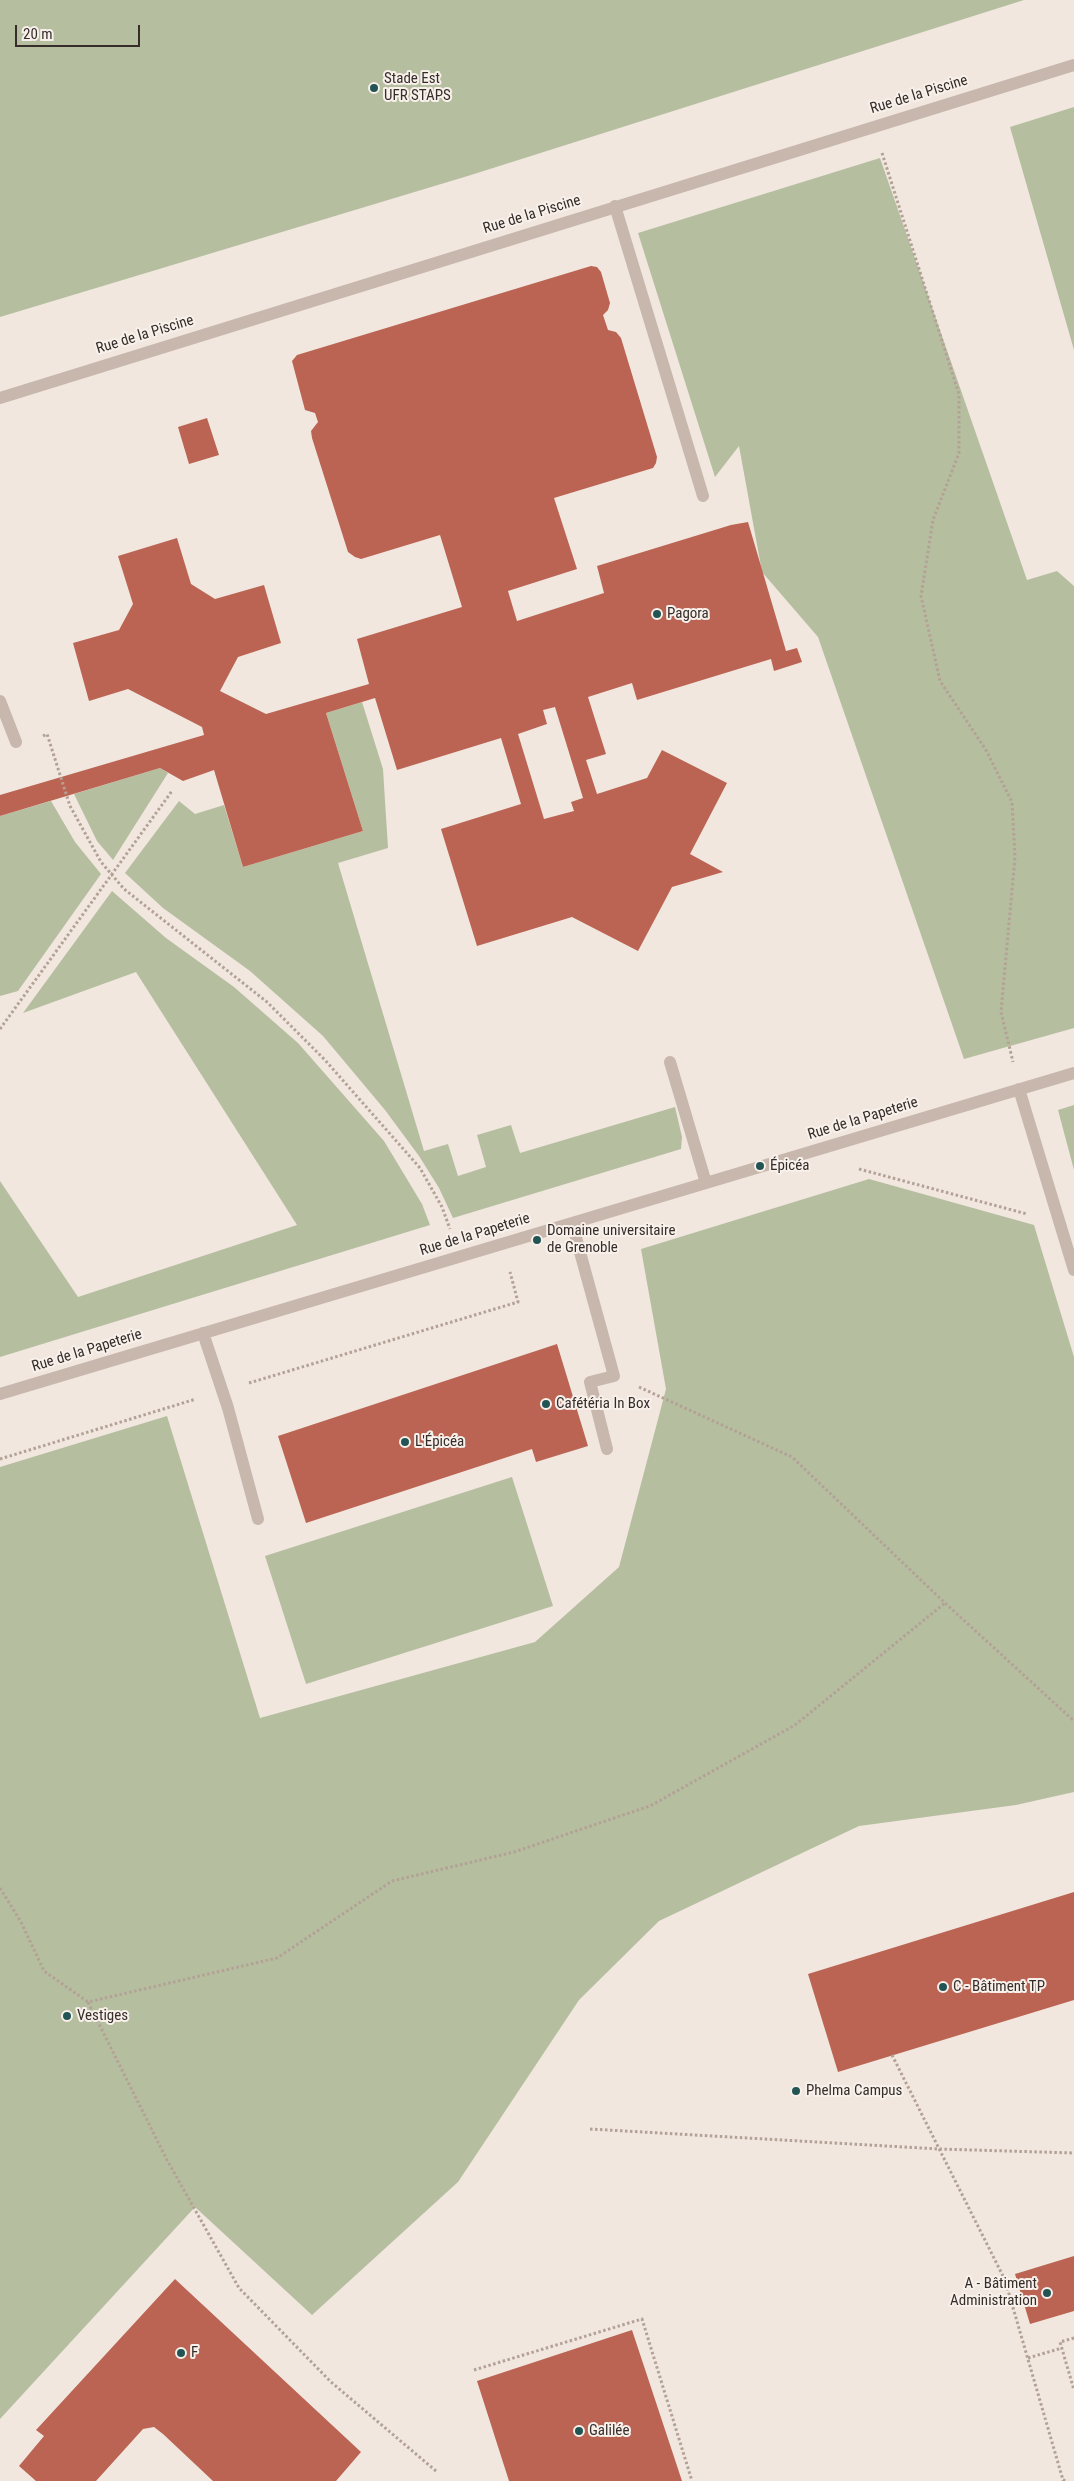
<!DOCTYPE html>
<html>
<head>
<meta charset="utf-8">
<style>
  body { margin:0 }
  #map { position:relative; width:1074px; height:2481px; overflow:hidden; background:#f1e7df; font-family:"Roboto Condensed",sans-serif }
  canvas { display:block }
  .scale { position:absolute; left:15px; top:25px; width:125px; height:22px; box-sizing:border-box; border:2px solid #362d2a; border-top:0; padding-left:6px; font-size:15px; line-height:18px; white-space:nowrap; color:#362d2a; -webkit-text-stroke:4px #f8f1eb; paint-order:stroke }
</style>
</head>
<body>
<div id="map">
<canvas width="1074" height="2481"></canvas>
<div class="scale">20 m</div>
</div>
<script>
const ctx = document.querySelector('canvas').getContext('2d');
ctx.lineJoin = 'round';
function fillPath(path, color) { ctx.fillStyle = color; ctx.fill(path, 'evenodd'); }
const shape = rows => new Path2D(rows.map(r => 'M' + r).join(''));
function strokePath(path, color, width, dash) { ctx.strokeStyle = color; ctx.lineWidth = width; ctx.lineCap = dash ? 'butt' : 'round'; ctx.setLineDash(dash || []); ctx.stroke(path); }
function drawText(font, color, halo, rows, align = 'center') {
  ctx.font = font + ' "Roboto Condensed",sans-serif'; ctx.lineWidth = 4; ctx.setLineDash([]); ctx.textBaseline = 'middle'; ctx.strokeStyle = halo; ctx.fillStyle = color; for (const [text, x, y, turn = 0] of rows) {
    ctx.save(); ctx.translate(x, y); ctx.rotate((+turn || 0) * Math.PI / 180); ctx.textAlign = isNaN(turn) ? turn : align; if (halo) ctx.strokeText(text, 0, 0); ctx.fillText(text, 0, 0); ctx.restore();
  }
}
fillPath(shape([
  [0,0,1024,0,471,175,0,317],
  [1074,107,1074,350,1010,127],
  [880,158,1027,580,1057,571,1074,586,1074,1028,964,1059,818,637,762,572,739,446,715,477,638,233],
  [362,702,383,769,388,848,338,863,424,1151,448,1144,458,1176,486,1167,477,1135,511,1125,520,1153,675,1107,682,1137,681,1149,453,1218,439,1188,419,1156,385,1110,323,1036,250,971,163,908,125,873,179,801,195,814,224,805,243,867,363,831,326,713],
  [160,768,168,773,113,860,97,841,74,794],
  [51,801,75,842,101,874,18,991,0,996,0,816],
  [112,891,166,938,234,987,298,1043,384,1141,422,1204,430,1225,0,1357,0,1181,78,1297,297,1225,136,972,23,1013],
  [1074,1105,1074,1170,1058,1110],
  [869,1179,1034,1225,1074,1357,1074,1792,1016,1805,859,1826,659,1921,579,2000,458,2182,312,2315,195,2207,0,2419,0,1467,167,1416,260,1718,535,1642,619,1567,666,1389,641,1249],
  [512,1477,553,1606,306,1684,265,1556]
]), '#b6bea0');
fillPath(shape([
  [591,266,597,267,601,272,610,303,608,310,603,315,608,330,616,332,621,338,657,457,656,463,653,468,554,498,577,569,508,591,517,621,604,593,597,566,731,525,748,522,786,651,797,648,802,662,774,671,771,659,637,700,632,683,588,697,606,754,586,760,597,794,647,778,662,750,727,783,690,854,723,872,672,887,638,951,572,917,477,946,441,829,521,804,501,738,397,770,375,698,326,713,363,831,243,867,214,770,183,781,160,768,0,816,0,795,204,735,202,727,128,689,89,701,73,643,119,630,133,604,118,556,177,538,191,584,215,599,264,585,281,643,238,657,220,691,266,714,369,684,357,639,462,607,440,535,361,559,355,557,348,552,312,438,311,431,318,422,315,413,305,410,292,361,297,355],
  [555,707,583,798,571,802,574,811,544,819,518,734,547,724,543,710],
  [207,418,219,455,189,464,178,427],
  [557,1344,588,1446,536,1462,532,1449,306,1523,278,1436],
  [1074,1892,1074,2000,838,2072,808,1974],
  [1074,2256,1074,2311,1030,2324,1015,2274],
  [175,2279,361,2452,336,2481,213,2481,163,2434,154,2427,143,2429,96,2481,36,2481,19,2466,44,2436,36,2430],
  [632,2330,682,2481,509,2481,477,2381]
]), '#bb6453');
strokePath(shape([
  [882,153,959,394,959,453,933,520,921,596,940,681,986,750,1012,802,1015,857,1001,1012,1013,1062],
  [43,736,47,734,70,806,101,862,124,889,267,1002,325,1060,420,1168,442,1207,450,1229],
  [0,1029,172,791],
  [859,1169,1027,1214],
  [249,1383,518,1302,510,1272],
  [639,1387,792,1457,945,1603,1074,1721],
  [0,1459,196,1399],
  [0,1888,21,1922,44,1971,88,2002],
  [892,2055,1005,2280,1063,2480,1068,2481],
  [590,2129,939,2149,1074,2153],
  [1074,2338,1060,2342,1074,2390],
  [1028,2358,1062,2348],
  [474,2370,642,2319,692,2481],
  [436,2471,331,2382,239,2288,167,2160,88,2002,277,1958,392,1881,514,1852,650,1806,795,1725,945,1603]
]), '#b3a196', 3, [2.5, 2.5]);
strokePath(shape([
  [615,206,703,496],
  [0,398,1074,65],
  [0,701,16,742],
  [670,1062,706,1183],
  [1019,1089,1074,1270],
  [572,1223,614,1376,590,1382,607,1449],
  [203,1333,228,1408,258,1519],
  [0,1394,1074,1073]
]), '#c8b7ac', 12);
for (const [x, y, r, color] of [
  [374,88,5,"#235454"],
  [657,614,5,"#235454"],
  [760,1166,5,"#235454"],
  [537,1240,5,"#235454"],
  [546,1404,5,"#235454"],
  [405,1442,5,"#235454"],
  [943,1987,5,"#235454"],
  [67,2016,5,"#235454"],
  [796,2091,5,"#235454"],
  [1047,2293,5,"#235454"],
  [181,2353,5,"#235454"],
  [579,2431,5,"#235454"]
]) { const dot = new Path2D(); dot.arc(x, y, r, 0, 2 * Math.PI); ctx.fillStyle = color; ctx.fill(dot); strokePath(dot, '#f8f1eb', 2); }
drawText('15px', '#362d2a', '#f8f1eb', [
  ["Stade Est",384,79],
  ["UFR STAPS",384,96],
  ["Pagora",667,614],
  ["Épicéa",770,1166],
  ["Domaine universitaire",547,1231],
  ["de Grenoble",547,1248],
  ["Cafétéria In Box",556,1404],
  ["L'Épicéa",415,1442],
  ["C - Bâtiment TP",953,1987],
  ["Vestiges",77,2016],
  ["Phelma Campus",806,2091],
  ["A - Bâtiment",1037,2284,"right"],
  ["Administration",1037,2301,"right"],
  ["F",191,2353],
  ["Galilée",589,2431]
], 'left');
drawText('15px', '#362d2a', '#f8f1eb', [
  ["Rue de la Piscine",919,95,-17],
  ["Rue de la Piscine",532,215,-17],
  ["Rue de la Piscine",145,335,-17],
  ["Rue de la Papeterie",863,1119,-17],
  ["Rue de la Papeterie",475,1235,-17],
  ["Rue de la Papeterie",87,1351,-17]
]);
</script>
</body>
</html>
